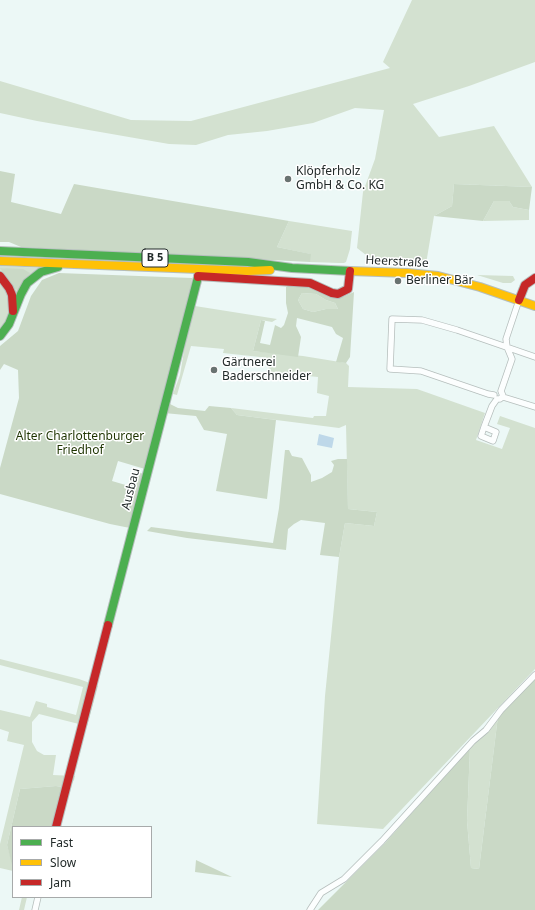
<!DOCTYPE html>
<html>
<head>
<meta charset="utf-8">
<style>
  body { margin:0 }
  #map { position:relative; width:535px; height:910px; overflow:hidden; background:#ecf8f6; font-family:"Noto Sans",sans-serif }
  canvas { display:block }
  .legend { position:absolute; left:12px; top:826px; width:140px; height:72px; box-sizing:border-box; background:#fff; border:1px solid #a7aaaa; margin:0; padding:5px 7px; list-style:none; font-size:12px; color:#232b2a }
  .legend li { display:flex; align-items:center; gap:8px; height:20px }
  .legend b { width:20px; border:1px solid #a7aaaa }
</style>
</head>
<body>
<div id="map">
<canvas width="535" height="910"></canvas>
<ul class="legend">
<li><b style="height:5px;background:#4caf50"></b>Fast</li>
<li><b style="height:5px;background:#ffc107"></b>Slow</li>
<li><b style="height:5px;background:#c62828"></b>Jam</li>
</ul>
</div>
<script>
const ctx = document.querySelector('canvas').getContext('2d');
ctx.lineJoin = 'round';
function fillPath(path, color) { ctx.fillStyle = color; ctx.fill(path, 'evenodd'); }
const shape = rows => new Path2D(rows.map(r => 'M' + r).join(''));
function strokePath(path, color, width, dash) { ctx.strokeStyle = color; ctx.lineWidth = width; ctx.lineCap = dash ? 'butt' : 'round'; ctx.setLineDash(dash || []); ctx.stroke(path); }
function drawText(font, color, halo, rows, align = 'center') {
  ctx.font = font + ' "Noto Sans",sans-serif'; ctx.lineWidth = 3; ctx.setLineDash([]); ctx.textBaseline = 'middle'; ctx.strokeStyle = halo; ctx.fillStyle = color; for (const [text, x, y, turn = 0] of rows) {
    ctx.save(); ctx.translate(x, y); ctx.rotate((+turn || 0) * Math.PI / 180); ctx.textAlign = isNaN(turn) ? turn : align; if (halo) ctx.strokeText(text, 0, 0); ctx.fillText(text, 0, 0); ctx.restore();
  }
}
fillPath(shape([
  [412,0,535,0,535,62,469,86,413,104,439,137,494,126,532,187,454,184,452,206,434,216,426,264,375,262,357,248,363,192,375,159,384,110,355,108,313,123,267,131,228,135,196,145,169,144,37,121,0,113,0,81,131,120,191,121,390,68,383,62],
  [494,201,509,201,513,207,529,210,529,220,483,221],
  [289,221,352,231,350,249,346,262,344,263,339,263,310,262,310,254,277,247],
  [0,266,46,268,16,304,0,273],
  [1,268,29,273,20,286,7,277],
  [477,275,513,276,515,280,511,283,503,283],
  [0,279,7,289,10,313,0,331],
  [302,293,316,294,326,300,335,303,338,309,326,309,313,312,303,309,298,300],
  [195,306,277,319,272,322,261,320,253,351,303,356,346,363,349,366,348,387,417,389,485,413,476,440,502,449,510,428,497,424,500,416,535,428,535,669,383,829,317,824,325,696,339,557,345,523,374,526,377,512,348,509,346,425,339,428,237,415,231,408,313,418,314,416,326,416,329,396,317,393,318,377,268,372,269,358,223,353,224,349,191,346,177,395,173,394,180,375,186,339],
  [0,659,79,679,98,686,87,726,39,714,32,722,32,742,37,751,44,755,56,755,53,775,75,776,74,780,69,788,56,786,20,789,7,845,13,865,13,871,0,868,0,844,24,745,7,741,9,732,0,729,0,710,30,717,36,701,47,704,47,707,76,715,83,687,0,665],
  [498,716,479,869,471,868,467,821,470,748],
  [22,897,27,897,24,910,19,910]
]), '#d3e1d0');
fillPath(shape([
  [0,171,15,174,11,202,61,214,74,184,289,221,277,247,311,254,310,262,21,247,9,242,0,242],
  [454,184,532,187,529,210,513,207,509,201,494,201,483,221,434,216,452,206],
  [0,268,23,269,30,273,18,290,15,289],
  [59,273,192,278,191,292,145,469,118,461,112,481,129,486,134,471,144,474,130,528,110,524,0,494,0,468,19,398,18,370,4,364,0,370,0,346,18,331,31,296,42,280],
  [294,283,316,288,334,297,343,297,354,292,350,357,346,363,336,362,343,338,336,334,332,327,297,318,296,326,301,337,298,357,253,351,261,320,265,321,260,343,270,345,275,325,281,328,284,325,288,313,286,303,286,287],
  [302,293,316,294,326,300,335,303,338,309,326,309,313,312,303,309,298,300],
  [168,403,178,408,205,411,209,406,231,408,237,415,276,420,267,499,216,491,227,434,204,430,196,416,164,413],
  [285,450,289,450,292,456,302,458,311,475,311,482,322,478,332,472,334,465,331,461,338,459,347,459,348,509,377,512,374,526,345,523,339,557,320,555,325,523,301,520,294,524,288,529,286,550,187,538,147,531,151,527,273,543,279,508],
  [535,678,535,910,318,910,385,843,470,748,467,821,471,868,479,869,498,716],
  [56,786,69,788,54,826,13,827,12,865,7,845,20,789],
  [196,860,232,877,195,872]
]), '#cad9c6');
fillPath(shape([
  [319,434,334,438,332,448,317,445]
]), '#bed8e9');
const street = shape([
  [494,395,488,394,421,371,390,369,392,319,422,320,457,330,535,357],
  [503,397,535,407],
  [484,427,496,432,493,441,481,436,484,427,492,406,497,399,500,399,503,396,501,391,512,359,507,347,506,339,519,300],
  [35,910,38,897],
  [310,910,321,893,344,879,382,841,473,741,486,730,501,710,535,675]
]);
const fast = shape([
  [0,251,248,262,292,268,350,271],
  [0,336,9,324,21,294,27,283,41,272,58,267],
  [108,625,198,277]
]);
const slow = shape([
  [0,261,248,271,270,270],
  [350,271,407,273,438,276,480,287,535,306]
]);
const jam = shape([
  [0,276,9,288,12,295,13,311],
  [198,277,198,276,310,283,332,293,338,294,348,289,350,271],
  [519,300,525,285,535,278],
  [56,827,108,625]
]);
strokePath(street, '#b5bebc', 7);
strokePath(fast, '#b5bebc', 10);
strokePath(slow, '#b5bebc', 10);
strokePath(jam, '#b5bebc', 10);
strokePath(street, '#fcfefe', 5.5);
strokePath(fast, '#4caf50', 8);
strokePath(slow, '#ffc107', 8);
strokePath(jam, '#c62828', 8);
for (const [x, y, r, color] of [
  [288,179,4,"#697371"],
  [398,281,4,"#697371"],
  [214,370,4,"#697371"]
]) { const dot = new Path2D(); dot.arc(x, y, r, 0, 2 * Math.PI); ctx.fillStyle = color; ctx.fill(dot); strokePath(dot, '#fff', 1.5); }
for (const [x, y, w] of [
  [155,258,26]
]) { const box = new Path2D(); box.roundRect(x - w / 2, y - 9, w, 18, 3); ctx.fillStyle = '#fff'; ctx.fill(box); strokePath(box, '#232b2a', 1); }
drawText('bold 11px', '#232b2a', null, [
  ["B 5",155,258]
]);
drawText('12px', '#232b2a', '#fff', [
  ["Klöpferholz",296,172],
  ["GmbH & Co. KG",296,186],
  ["Berliner Bär",406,281],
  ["Gärtnerei",222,363],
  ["Baderschneider",222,377]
], 'left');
drawText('12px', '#232b2a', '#fff', [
  ["Heerstraße",397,262,3],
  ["Ausbau",131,489,-76]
]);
drawText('12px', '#1e3401', '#fff', [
  ["Alter Charlottenburger",80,437],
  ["Friedhof",80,451]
]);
</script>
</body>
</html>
